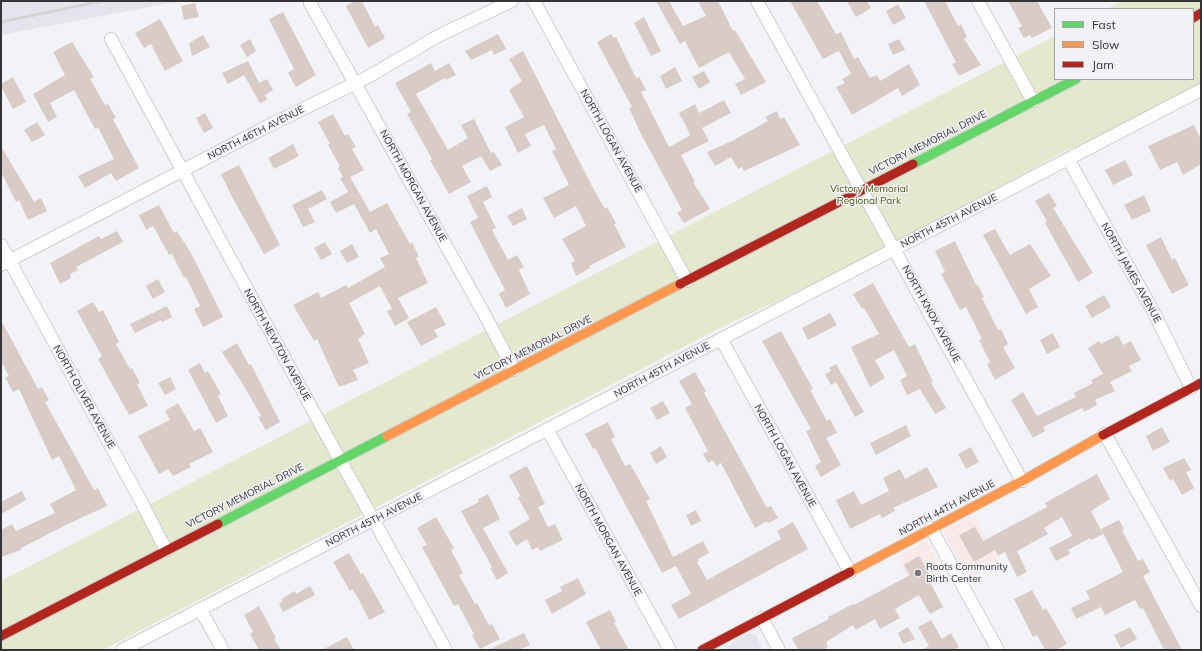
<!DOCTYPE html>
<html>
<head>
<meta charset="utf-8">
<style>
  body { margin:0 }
  #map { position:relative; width:1202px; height:651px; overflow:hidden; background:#f2f3f7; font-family:Mulish,sans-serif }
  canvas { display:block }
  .frame { position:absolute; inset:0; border:2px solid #343437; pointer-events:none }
  .legend { position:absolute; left:1054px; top:8px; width:140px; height:72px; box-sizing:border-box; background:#f1f2f8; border:1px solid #a5a6ab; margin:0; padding:5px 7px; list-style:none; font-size:12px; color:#343437 }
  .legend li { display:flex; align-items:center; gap:8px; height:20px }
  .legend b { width:20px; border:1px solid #a5a6ab }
</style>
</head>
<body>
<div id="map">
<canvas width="1202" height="651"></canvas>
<div class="frame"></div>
<ul class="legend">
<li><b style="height:5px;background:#63d668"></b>Fast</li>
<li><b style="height:5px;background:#ff974d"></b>Slow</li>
<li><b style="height:5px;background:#b3261e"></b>Jam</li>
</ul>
</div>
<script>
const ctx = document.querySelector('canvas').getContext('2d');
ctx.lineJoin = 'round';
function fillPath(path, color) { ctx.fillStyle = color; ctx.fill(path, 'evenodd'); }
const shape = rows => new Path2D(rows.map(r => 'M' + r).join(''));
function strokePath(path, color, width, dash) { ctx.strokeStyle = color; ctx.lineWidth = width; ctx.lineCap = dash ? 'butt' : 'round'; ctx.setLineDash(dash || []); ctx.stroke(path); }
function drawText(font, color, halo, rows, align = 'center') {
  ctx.font = font + ' Mulish,sans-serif'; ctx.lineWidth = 3; ctx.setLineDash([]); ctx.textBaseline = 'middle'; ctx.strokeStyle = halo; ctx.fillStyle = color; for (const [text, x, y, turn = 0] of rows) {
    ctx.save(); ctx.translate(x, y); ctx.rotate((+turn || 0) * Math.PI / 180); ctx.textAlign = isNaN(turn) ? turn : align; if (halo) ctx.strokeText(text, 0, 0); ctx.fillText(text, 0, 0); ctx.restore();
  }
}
fillPath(shape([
  [974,516,999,562,969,578,945,536,944,529],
  [922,543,927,543,931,546,933,555,946,579,917,595,897,557]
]), '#f8eae9');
fillPath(shape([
  [1,1,181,1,1,35],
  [750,633,757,636,762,650,724,650,737,639]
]), '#e3e4ec');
fillPath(shape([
  [1122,1,1201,1,1201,87,1133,124,1063,152,892,246,716,330,103,650,1,650,1,581,1055,36,1055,79,1193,79,1193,9,1107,9]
]), '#e3e9cc');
fillPath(shape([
  [354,1,362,1,375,27,378,25,385,38,368,48,346,6],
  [656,1,669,1,683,26,706,16,698,1,718,1,733,31,735,30,766,82,741,95,735,84,745,79,729,52,699,68,685,41,680,44],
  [790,1,817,1,836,34,841,32,854,59,858,57,870,78,877,75,880,81,909,64,920,85,902,96,898,88,852,115,836,87,845,83,842,79,851,74,839,51,823,59],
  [847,1,867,1,871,8,856,17],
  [924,1,945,1,958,26,961,24,967,37,964,39,981,65,959,76,952,64,956,62],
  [1008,1,1037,1,1052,28,1032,38,1030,35,1024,38,1018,28,1022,26],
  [195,3,199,17,184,20,181,6],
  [898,4,906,18,893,25,886,11],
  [283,12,316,75,296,87,288,73,294,69,269,19],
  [644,17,661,51,651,56,634,23],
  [160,19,183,61,165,71,151,44,144,48,135,33],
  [498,34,506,49,494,55,492,50,471,60,465,51],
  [611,34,614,38,616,37,636,78,639,77,646,90,641,92,669,147,689,136,690,134,679,113,695,104,699,113,724,100,731,113,702,128,709,141,681,155,695,182,693,182,710,209,684,223,677,213,682,210,641,134,629,108,632,107,597,42],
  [203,35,210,47,192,56,189,43],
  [250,39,256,51,247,57,240,45],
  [899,39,905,50,893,55,888,44],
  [72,42,94,77,90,79,105,105,108,104,116,118,113,119,139,168,116,181,111,173,85,188,78,176,114,159,98,127,95,129,74,90,50,103,57,117,48,122,33,94,65,75,53,52],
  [523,51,594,190,605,209,607,207,616,223,614,224,626,247,589,266,590,268,576,276,571,263,575,261,562,239,586,226,576,206,554,218,543,198,569,185,552,151,556,149,544,125,525,134,531,146,518,153,505,127,524,117,509,90,522,81,509,59],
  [248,61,259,83,267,79,273,90,265,95,267,100,260,103,244,75,228,84,222,73],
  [431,63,435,71,449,63,456,75,446,80,445,78,416,94,448,150,468,138,461,125,474,119,491,153,494,152,502,165,490,171,481,156,462,166,471,182,449,194,430,160,432,159,407,114,411,112,395,83],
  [675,67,682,81,666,89,660,76],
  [704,71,710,82,699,89,692,77],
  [13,77,26,102,13,109,1,86,1,84],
  [777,111,780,119,784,117,800,145,744,171,742,167,738,169,731,157,715,166,707,152,732,141,768,121,765,117],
  [205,113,213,128,204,133,196,118],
  [333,114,345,136,348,134,356,147,352,149,364,170,350,177,370,212,387,203,410,244,412,242,419,257,416,258,428,283,398,298,409,318,395,326,387,311,392,309,380,286,349,303,365,334,358,339,369,363,353,370,358,380,339,387,317,339,314,341,293,305,318,292,321,298,346,285,348,288,385,267,380,258,389,254,376,229,370,233,354,204,336,213,330,202,348,192,340,178,343,177,338,168,340,166,328,145,330,144,318,122],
  [37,122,45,135,32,142,24,130],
  [1194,125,1201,140,1201,164,1183,175,1177,162,1160,170,1148,146],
  [293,144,299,156,274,169,268,158],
  [1,146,34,202,41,198,47,211,28,220,19,200,16,202,1,172],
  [1125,160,1133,175,1113,185,1105,170],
  [239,165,280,245,264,254,232,197,221,174],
  [487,186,492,197,483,202,496,228,492,230,508,260,517,255,524,267,519,270,530,294,506,308,499,294,505,290,470,222,478,218,467,196],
  [322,190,327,199,308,209,315,222,303,227,292,205],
  [1049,193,1057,206,1053,208,1093,273,1078,282,1045,223,1047,221,1035,201],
  [1144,195,1151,211,1132,220,1124,205],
  [159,205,174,233,177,231,191,253,223,317,203,327,194,309,200,306,186,277,184,278,172,254,169,255,153,226,146,230,139,215],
  [522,208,527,219,513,226,507,216],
  [995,229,1010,255,1030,244,1051,276,1029,289,1038,307,1026,314,983,235],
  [117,231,123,242,76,267,78,270,70,274,71,278,60,284,50,263,99,236,101,239],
  [1161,237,1172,260,1175,258,1189,285,1172,294,1146,245],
  [955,241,976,285,977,284,984,297,982,298,998,330,1001,329,1008,344,1003,347,1015,368,995,380,987,364,990,362,979,340,982,339,966,307,960,310,941,274,945,272,935,251],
  [325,242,332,254,321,260,314,248],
  [352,244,359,257,347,263,340,251],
  [158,279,165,292,153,299,146,286],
  [873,283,909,347,915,344,933,382,931,383,946,408,935,414,920,389,907,395,900,380,907,376,894,350,875,360,885,378,870,387,851,347,879,334,864,308,862,309,853,294],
  [1104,295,1111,307,1092,318,1085,306],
  [93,302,99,312,103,310,119,342,116,344,130,369,132,368,140,383,137,384,148,406,129,415,98,359,102,356,77,311],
  [167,306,172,317,162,322,161,320,135,333,130,324],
  [436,307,446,325,434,330,438,337,421,346,407,322],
  [830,313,837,325,808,340,802,328],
  [1,320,38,389,42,387,49,400,45,402,94,490,98,488,107,506,66,525,21,548,21,550,1,557,1,530,12,524,16,531,55,513,50,504,76,490,59,456,52,460,19,389,13,392,5,377,9,376,1,361],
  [781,331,813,389,810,390,827,421,830,419,837,433,826,438,841,465,821,477,815,466,821,462,806,431,811,429,762,341],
  [1053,333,1060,347,1047,354,1040,340],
  [1118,335,1123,345,1131,341,1141,360,1129,366,1132,371,1110,382,1115,391,1095,400,1097,405,1084,412,1082,408,1043,427,1045,431,1033,438,1011,400,1023,392,1037,416,1076,397,1074,393,1093,383,1091,380,1103,374,1088,348,1099,341,1101,344],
  [237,343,249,365,251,364,280,422,266,430,258,417,261,416,244,386,222,352],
  [200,363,205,373,208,371,221,394,218,396,228,416,216,423,188,370],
  [836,364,864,412,855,417,836,382,831,385,825,374,831,371,829,368],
  [695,372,706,391,704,393,767,508,771,506,778,518,768,523,767,521,755,528,721,463,716,466,713,460,708,463,703,454,708,451,685,408,692,404,679,381],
  [170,377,176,389,165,395,158,383],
  [663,401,670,413,657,420,650,408],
  [178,403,194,431,200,428,213,452,189,464,191,467,173,476,168,469,159,474,138,436,170,420,165,411],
  [608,422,615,437,611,439,625,466,630,464,650,499,646,501,673,557,703,541,709,553,698,559,699,561,697,562,707,580,781,539,777,531,793,522,808,549,679,619,671,605,691,594,676,566,662,573,595,448,593,449,585,434],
  [906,425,911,436,876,455,870,443],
  [1162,427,1170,442,1153,451,1146,436],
  [661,446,667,457,656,464,650,453],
  [971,447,979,462,966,469,958,454],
  [1184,458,1191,470,1186,472,1194,488,1182,495,1173,479,1170,481,1163,468],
  [527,466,545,504,538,507,548,527,555,524,563,540,540,551,538,547,532,550,527,539,516,546,508,532,530,519,518,498,520,496,509,475],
  [927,467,938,487,893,508,895,511,882,518,880,514,850,529,836,500,854,491,861,505,889,491,883,478,900,469,905,479],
  [1097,474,1110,499,1091,511,1103,534,1091,540,1090,538,1068,550,1070,554,1056,561,1049,548,1072,536,1062,517,1044,528,1048,534,1017,551,1027,572,1017,577,1005,552,998,556,995,550,974,562,959,535,975,527,983,541,1047,507,1045,503],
  [22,491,26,500,1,514,1,502],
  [488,494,500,519,483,528,508,573,497,580,490,568,492,567,461,511,479,502,478,499],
  [696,510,701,521,691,526,686,515],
  [436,517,454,548,451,550,463,573,459,575,475,604,477,603,489,625,492,624,500,639,480,649,472,635,474,634,458,604,454,606,422,547,427,545,417,528],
  [1119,520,1124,529,1122,530,1138,561,1143,559,1150,572,1143,576,1182,650,1164,650,1143,608,1140,609,1135,600,1105,615,1101,607,1076,619,1071,608,1090,599,1086,591,1123,572,1101,529],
  [349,553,361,574,363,573,385,612,369,620,357,596,352,589,350,591,333,562],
  [919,556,933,581,930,582,943,607,930,614,919,595,895,609,900,618,880,629,875,619,856,630,853,625,826,642,828,647,823,650,798,650,792,638,829,619,828,617,853,604,854,605,910,575,904,565],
  [578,578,586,594,552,614,545,600,562,591,560,587],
  [310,586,315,595,283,612,279,604,283,601,281,599,295,591,296,594],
  [1032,590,1043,610,1046,608,1067,644,1056,650,1045,650,1037,635,1033,637,1014,599],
  [259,606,276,638,274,639,281,650,259,650,250,634,253,632,244,615],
  [610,610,616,622,614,623,629,650,601,650,586,622],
  [931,620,942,639,951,633,959,647,953,650,922,650,929,646,918,627],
  [908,627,915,639,903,644,898,633],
  [1130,627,1137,639,1121,648,1114,635],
  [524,633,530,645,519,650,488,650],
  [347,637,354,650,322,650]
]), '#d9ccc7');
const street = shape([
  [534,1,687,281],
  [757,1,1022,481],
  [978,1,1033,101],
  [310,3,482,310,514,370],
  [111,39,340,460,446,650],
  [1068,159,1152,309,1191,388],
  [1,245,143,505,166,550],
  [1,265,268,126,366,78,440,35,512,1],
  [721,339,850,572],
  [547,429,670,650],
  [1105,434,1201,606],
  [931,528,998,650],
  [200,609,223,650],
  [762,618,779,650],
  [122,650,1201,90]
]);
const fast = shape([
  [913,164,1076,79],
  [218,524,387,436]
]);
const slow = shape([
  [387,436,680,284],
  [850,572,1022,481,1103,435]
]);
const jam = shape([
  [1193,18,1201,13],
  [680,284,913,164],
  [1103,435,1201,383],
  [1,636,218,524],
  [702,650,850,572]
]);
strokePath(street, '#cccdd0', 14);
strokePath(fast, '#cccdd0', 11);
strokePath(slow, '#cccdd0', 11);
strokePath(jam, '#cccdd0', 11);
strokePath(street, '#fdfdfe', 12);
strokePath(fast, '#63d668', 9);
strokePath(slow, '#ff974d', 9);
strokePath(jam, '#b3261e', 9);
strokePath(shape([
  [1,22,102,1]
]), '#d5d5d6', 3);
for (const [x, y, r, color] of [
  [918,573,4,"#76777a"]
]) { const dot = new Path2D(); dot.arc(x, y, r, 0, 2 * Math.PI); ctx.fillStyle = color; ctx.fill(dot); strokePath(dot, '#f1f2f8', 1.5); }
drawText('10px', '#343437', '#f1f2f8', [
  ["NORTH 46TH AVENUE",256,133,-27],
  ["NORTH LOGAN AVENUE",611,141,61],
  ["VICTORY MEMORIAL DRIVE",928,143,-27],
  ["NORTH MORGAN AVENUE",413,186,61],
  ["NORTH 45TH AVENUE",949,221,-27],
  ["NORTH JAMES AVENUE",1131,273,61],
  ["NORTH KNOX AVENUE",931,314,61],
  ["NORTH NEWTON AVENUE",277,345,61],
  ["VICTORY MEMORIAL DRIVE",533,348,-27],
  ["NORTH 45TH AVENUE",662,370,-28],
  ["NORTH OLIVER AVENUE",84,397,61],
  ["NORTH LOGAN AVENUE",785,456,61],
  ["VICTORY MEMORIAL DRIVE",245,496,-27],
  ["NORTH 44TH AVENUE",947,508,-28],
  ["NORTH 45TH AVENUE",374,520,-27],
  ["NORTH MORGAN AVENUE",608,540,61]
]);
drawText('10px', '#545d0b', '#f1f2f8', [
  ["Victory Memorial",869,189],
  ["Regional Park",869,201]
]);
drawText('10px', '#343437', '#f1f2f8', [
  ["Roots Community",926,567],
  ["Birth Center",926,579]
], 'left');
</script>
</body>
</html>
